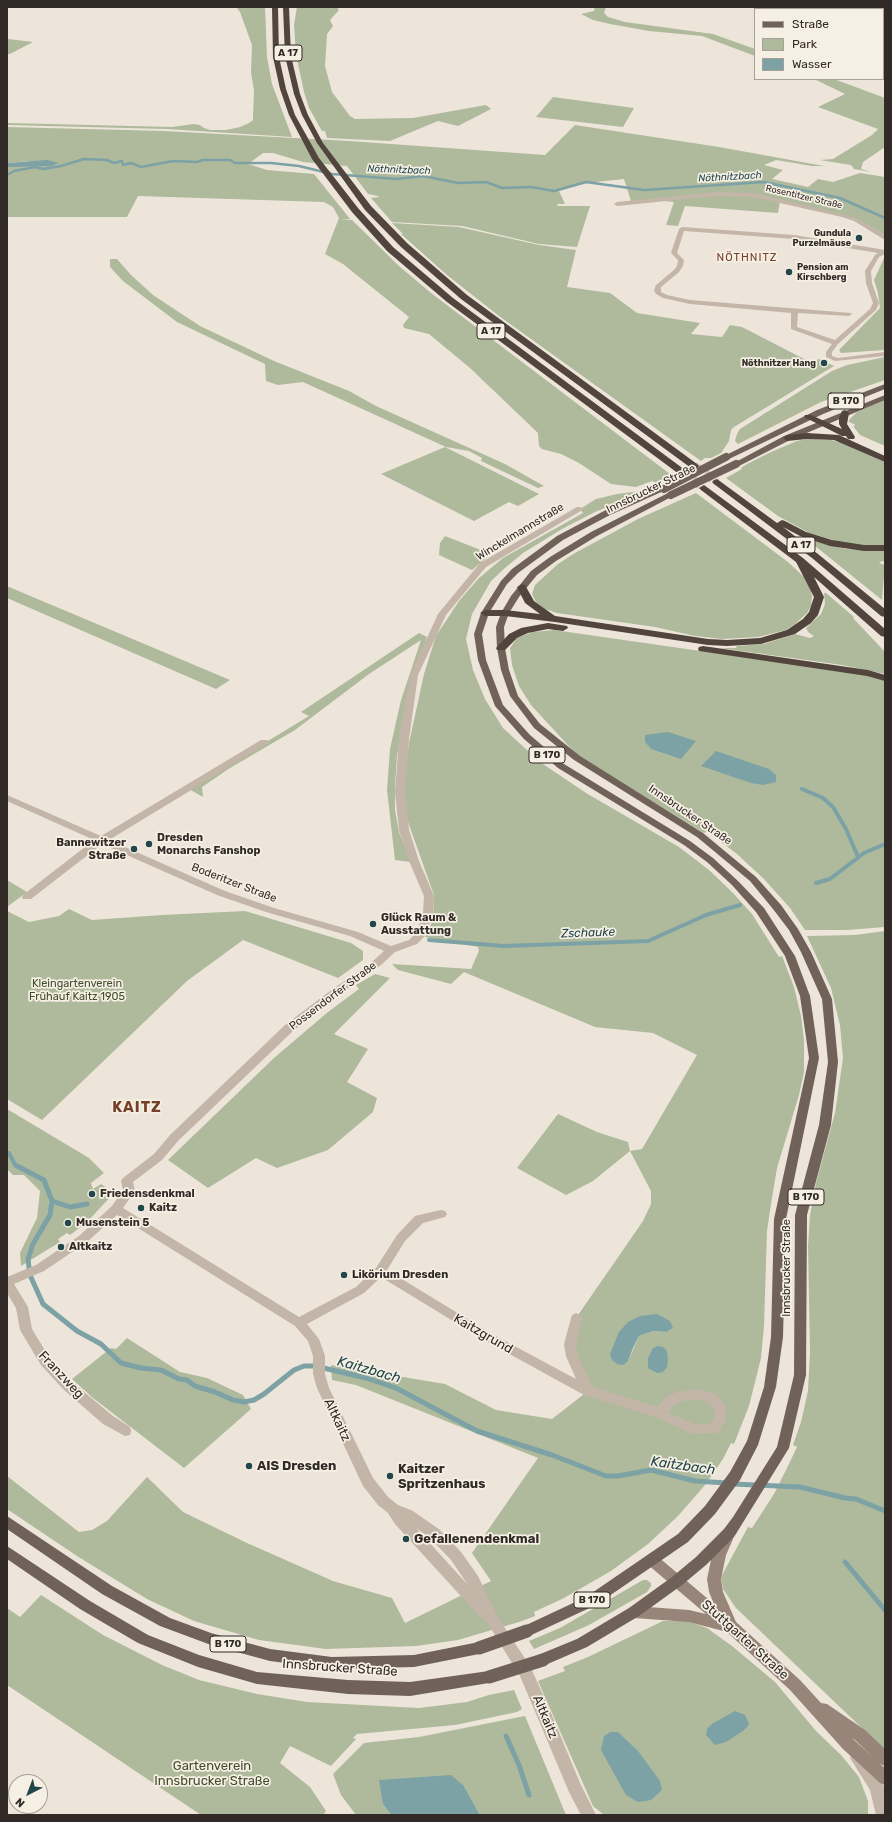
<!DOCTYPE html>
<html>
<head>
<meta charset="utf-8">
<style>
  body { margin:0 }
  #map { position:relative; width:892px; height:1822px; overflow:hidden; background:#ede5d9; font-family:Rubik,sans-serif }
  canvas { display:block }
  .frame { position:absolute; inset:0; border:8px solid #312a26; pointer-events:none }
  .legend { position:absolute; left:754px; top:8px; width:130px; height:72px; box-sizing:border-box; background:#f6efe4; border:1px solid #a7a098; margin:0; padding:5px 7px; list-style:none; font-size:12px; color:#312a26 }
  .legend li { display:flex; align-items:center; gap:8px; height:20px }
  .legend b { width:20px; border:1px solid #a7a098 }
  .north { position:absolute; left:8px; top:1774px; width:40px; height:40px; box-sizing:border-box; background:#f6efe4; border:1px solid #a7a098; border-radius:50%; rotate:222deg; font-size:11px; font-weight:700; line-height:16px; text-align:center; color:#312a26 }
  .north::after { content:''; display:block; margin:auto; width:14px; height:18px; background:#21474c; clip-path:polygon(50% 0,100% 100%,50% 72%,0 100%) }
</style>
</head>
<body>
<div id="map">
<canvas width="892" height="1822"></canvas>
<div class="frame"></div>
<ul class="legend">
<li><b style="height:5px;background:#716259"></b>Straße</li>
<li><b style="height:11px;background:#aeba9b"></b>Park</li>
<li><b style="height:11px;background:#7ca2a6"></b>Wasser</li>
</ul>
<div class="north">N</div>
</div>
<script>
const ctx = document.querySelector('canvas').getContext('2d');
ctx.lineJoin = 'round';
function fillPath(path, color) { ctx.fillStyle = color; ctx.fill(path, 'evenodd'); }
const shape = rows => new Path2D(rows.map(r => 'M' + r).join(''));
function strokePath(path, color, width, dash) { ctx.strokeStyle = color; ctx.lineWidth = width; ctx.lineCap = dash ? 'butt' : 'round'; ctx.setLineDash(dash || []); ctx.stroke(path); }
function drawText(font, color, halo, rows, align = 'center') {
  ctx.font = font + ' Rubik,sans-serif'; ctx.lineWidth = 3.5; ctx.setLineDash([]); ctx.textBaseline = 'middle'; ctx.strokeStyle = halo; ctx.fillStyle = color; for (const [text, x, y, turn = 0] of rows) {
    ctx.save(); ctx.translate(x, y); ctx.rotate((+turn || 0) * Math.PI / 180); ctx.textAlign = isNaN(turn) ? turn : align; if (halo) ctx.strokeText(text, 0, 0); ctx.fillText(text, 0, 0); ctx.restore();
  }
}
fillPath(shape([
  [236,7,265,7,267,57,272,84,292,137,167,129,7,125,7,123,172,127,194,124,200,125,204,128,210,130,226,130,240,127,249,123,253,120,253,116,254,91,251,72,252,45,240,12],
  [297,7,337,7,339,10,330,20,333,26,327,34,325,66,332,92,350,116,355,119,413,118,486,105,491,109,458,126,438,121,390,141,327,138,325,131,322,131,309,108,304,92,296,54,294,25],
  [595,7,606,7,604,13,608,17,625,22,713,34,755,49,755,56,702,36,649,31,610,24,593,20,581,14,594,11],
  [7,39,8,39,33,42,10,54,7,54],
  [814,79,834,79,885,98,885,147,863,162,861,169,871,172,854,169,851,165,820,160,833,159,872,135,878,129,818,107,845,94],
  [553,97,634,108,623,127,536,117],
  [575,125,719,147,824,166,812,166,776,160,764,165,783,170,772,179,808,187,818,179,833,182,860,173,885,177,885,235,857,219,769,197,731,193,631,201,624,179,586,183,559,191,565,204,557,204,558,206,590,206,577,247,539,244,462,226,392,222,371,198,379,197,378,196,368,194,347,166,303,162,273,153,263,153,248,164,267,170,314,174,350,219,341,219,352,220,399,266,431,293,670,474,669,475,670,476,664,479,666,480,658,484,652,481,636,487,611,484,579,463,561,454,542,449,539,446,538,433,470,368,429,334,404,328,403,325,409,317,343,264,325,254,339,218,333,207,324,202,138,196,127,217,7,217,7,167,30,161,7,163,7,127,164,131,349,141,545,155],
  [716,195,747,196,780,201,778,213,685,206,678,226,666,225,674,202,655,200],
  [392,223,459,227,539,245,576,250,567,287,610,293,637,313,700,323,691,334,722,337,730,325,742,327,808,361,814,361,819,359,834,366,734,427,731,430,729,441,721,453,711,458,705,458,701,461,499,316,447,275,401,234,403,234],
  [885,256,885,350,841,353,839,350,880,308,878,293,874,280],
  [110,259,117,259,131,275,153,295,200,326,274,361,349,391,376,406,505,464,544,486,538,488,481,461,482,458,469,451,446,447,303,382,278,385,266,381,265,364,177,322,123,281,110,267],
  [885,357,885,380,821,402,738,444,735,441,737,434,740,429,832,371,847,365],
  [885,400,885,446,860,435,853,426,855,426,854,424,849,422,849,420,857,412],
  [807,439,831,440,846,444,885,462,885,546,874,547,847,544,809,533,778,516,726,478,742,469,741,468,747,464,771,452,797,441],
  [445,447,539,494,518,506,509,502,474,521,381,474],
  [640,491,640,494,595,512,562,529,523,553,505,568,491,581,472,614,466,639,473,670,485,699,503,728,540,762,586,793,679,847,709,870,733,893,752,914,779,957,782,956,794,987,801,1016,804,1040,804,1072,799,1095,777,1168,771,1204,767,1231,764,1326,761,1358,749,1406,734,1444,731,1443,723,1459,705,1485,678,1516,648,1544,611,1571,564,1598,534,1612,535,1616,519,1622,458,1640,416,1646,326,1649,259,1640,194,1621,147,1599,77,1556,7,1509,7,1476,79,1532,92,1530,107,1521,147,1477,183,1512,247,1543,333,1581,392,1598,405,1623,491,1581,472,1553,538,1458,356,1385,332,1380,331,1365,445,1384,496,1410,552,1419,588,1391,572,1356,576,1318,643,1221,651,1204,651,1191,630,1151,593,1181,566,1195,517,1168,558,1114,597,1132,628,1142,630,1151,642,1149,697,1055,653,1033,595,1027,464,972,451,984,398,970,392,964,471,969,479,951,478,947,425,937,433,920,434,895,408,822,405,800,405,775,409,743,424,674,436,636,459,601,479,578,503,558,583,513,580,509,596,499,617,494],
  [673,1328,667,1332,653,1331,639,1336,628,1361,619,1332],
  [696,493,788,562,803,576,810,586,812,596,811,606,807,613,795,624,786,630,758,637,722,639,695,636,655,627,557,613,545,609,536,602,532,594,535,585,558,564,575,553,638,519],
  [445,536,491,554,472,570,439,555,440,543],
  [804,537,846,549,885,550,885,562,882,561,879,563,885,565,882,600],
  [7,586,9,587,230,680,216,689,7,598],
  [824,593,826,593,854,617,853,618,885,652,885,674,842,665,720,648,736,648,737,646,764,644,795,634,810,638,814,636,808,632,806,628,821,614,825,604],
  [554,630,861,674,885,680,885,927,847,930,805,930,790,908,764,879,737,854,707,831,704,833,577,755,531,705,519,686,512,665,510,648,517,638,533,632],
  [419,633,427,637,412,679,404,715,397,756,395,787,395,810,399,832,411,862,395,860,387,790,390,749,401,700,421,640,369,674,295,730,230,768,202,787,203,797,189,789,309,716,301,712],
  [7,880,27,892,7,907],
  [69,909,92,920,162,915,245,911,351,943,363,951,363,960,338,978,243,940,187,981,42,1120,7,1099,7,911,29,922,59,916],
  [885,931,885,1750,736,1608,723,1589,721,1577,748,1527,752,1528,774,1494,789,1464,797,1447,793,1445,801,1422,808,1391,810,1352,808,1246,810,1215,816,1183,835,1113,843,1058,840,1025,831,988,807,936,855,935],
  [375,974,390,978,334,1034,368,1049,347,1082,377,1098,373,1112,328,1150,277,1168,256,1158,208,1188,168,1160,274,1058,328,1012,359,989,356,985],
  [7,1109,89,1158,104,1173,91,1183,93,1189,101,1184,114,1193,86,1223,70,1235,67,1233,58,1239,60,1242,21,1266,20,1253,37,1218,40,1191,24,1175,13,1175,7,1169],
  [127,1338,180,1372,207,1378,243,1395,251,1409,184,1468,93,1398,72,1379,111,1348,116,1349],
  [643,1580,647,1580,651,1583,651,1586,647,1592,589,1625,534,1649,529,1641,560,1628],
  [41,1595,103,1635,162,1665,199,1680,257,1694,307,1702,419,1708,467,1702,489,1695,514,1690,522,1709,517,1712,455,1725,357,1734,353,1738,356,1739,331,1766,290,1746,280,1763,310,1787,326,1811,323,1815,201,1815,7,1685,7,1608,20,1617],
  [663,1621,688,1621,707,1628,732,1646,775,1682,816,1731,841,1755,859,1777,868,1801,868,1815,604,1815,593,1806,538,1681,565,1671,563,1667,588,1657],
  [525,1716,566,1815,480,1815,464,1786,383,1804,391,1815,356,1815,341,1795,333,1774,364,1743,419,1737]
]), '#aeba9b');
fillPath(shape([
  [47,160,59,163,51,166,7,167,7,163],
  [668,732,696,741,681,759,651,749,645,742,645,735],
  [716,751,769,769,776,775,776,782,763,785,751,783,701,766],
  [657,1314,670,1321,673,1328,667,1332,653,1331,639,1336,633,1348,628,1361,623,1365,617,1364,612,1360,610,1354,619,1332,628,1322,640,1316],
  [658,1346,663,1347,667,1351,668,1359,667,1367,663,1372,657,1373,648,1368,648,1358,653,1348],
  [735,1711,745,1715,749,1723,748,1726,743,1731,726,1742,715,1745,706,1735,707,1729,712,1724],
  [611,1732,618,1732,638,1751,660,1781,662,1790,651,1800,638,1802,626,1795,601,1750,604,1736],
  [451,1775,464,1786,480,1815,391,1815,383,1804,379,1780]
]), '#7ca2a6');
strokePath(shape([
  [7,175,14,171,35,167,43,169,61,166,84,159,107,160,114,163,122,161,123,165,131,163,141,167,173,161,197,162,203,160,230,160,235,163,271,163,299,166,332,174,397,179,423,176,458,183,486,182,502,188,531,187,554,191,586,182,644,190,764,182,840,198,885,218]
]), '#7ca2a6', 2.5);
strokePath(shape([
  [802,789,823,798,833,807,846,829,858,857],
  [816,883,830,879,864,853,885,844],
  [429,940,504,946,648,941,706,915,740,905],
  [7,1153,9,1153,15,1165,19,1167]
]), '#7ca2a6', 4);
strokePath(shape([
  [17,1166,44,1180,52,1201,50,1215,33,1244,28,1259,30,1275,43,1304,77,1331,101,1344,121,1363,141,1368,161,1370,179,1379,187,1380,195,1386,215,1392,233,1400,244,1402,254,1400,264,1394,294,1370,304,1366,315,1366,366,1378,396,1388,477,1431,552,1455,606,1476,618,1476,651,1470,695,1481,727,1483],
  [52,1201,70,1207,87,1204],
  [733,1484,800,1487,845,1498,856,1499,885,1511],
  [845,1562,885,1610],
  [506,1736,519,1765,529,1795]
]), '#7ca2a6', 5);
strokePath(shape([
  [694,466,717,482],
  [682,472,704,488]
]), '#c7c0b5', 9, [9, 4.5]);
fillPath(shape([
  [716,192,753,193,846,215,858,219,885,235,885,240,854,221,842,217,753,197,716,196,617,206,614,204,617,202,716,192],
  [682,227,794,235,885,250,885,254,879,257,871,271,872,283,879,303,876,310,838,344,832,352,832,356,838,358,885,352,885,356,835,361,826,357,826,352,832,344,791,329,791,313,690,304,663,298,656,294,654,290,656,285,674,270,677,266,678,260,671,253,679,229,682,227],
  [684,231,794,239,878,253,875,255,865,271,866,283,873,303,870,309,835,340,797,327,798,313,849,316,852,314,851,313,690,300,667,295,661,292,661,287,679,272,683,266,684,260,677,253,684,231],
  [577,507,580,507,584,509,486,567,446,615,418,675,409,739,405,792,409,830,419,861,434,896,433,914,425,936,417,944,395,952,381,965,334,998,293,1031,178,1141,162,1160,133,1182,135,1191,123,1208,299,1317,356,1287,376,1268,397,1235,415,1216,441,1210,445,1211,447,1214,445,1217,423,1223,405,1241,387,1270,492,1334,576,1379,566,1356,564,1344,572,1315,576,1313,580,1315,582,1318,576,1344,578,1356,593,1387,657,1407,666,1397,677,1392,697,1389,716,1394,724,1404,726,1408,726,1420,717,1433,693,1434,655,1417,584,1395,484,1340,381,1277,364,1293,307,1324,319,1339,325,1356,325,1374,329,1388,373,1478,388,1497,398,1505,413,1511,440,1530,461,1552,478,1576,499,1619,530,1666,549,1708,580,1783,596,1815,581,1815,569,1792,520,1676,485,1619,480,1617,395,1524,388,1513,378,1505,363,1486,317,1388,313,1374,313,1356,308,1341,295,1326,117,1215,87,1242,44,1271,14,1284,28,1307,32,1329,49,1357,71,1381,113,1416,130,1427,131,1431,130,1435,125,1436,103,1424,63,1389,41,1365,20,1330,16,1308,7,1293,7,1277,36,1265,79,1236,112,1206,123,1190,121,1181,123,1178,154,1154,170,1135,285,1025,326,994,373,961,384,951,350,936,266,912,217,895,102,844,31,899,23,899,22,897,23,895,94,840,7,801,7,795,101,836,261,740,267,740,269,742,267,744,109,840,225,891,274,908,358,932,391,946,409,940,416,933,423,914,424,896,409,861,399,830,395,792,399,739,410,675,438,614,480,563,577,507],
  [697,1399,708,1402,714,1409,714,1418,709,1424,694,1424,668,1412,674,1405,683,1401,697,1399],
  [416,1528,430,1538,451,1560,468,1585,416,1528],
  [857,1751,862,1753,882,1782,885,1790,885,1815,876,1815,870,1790,850,1758,852,1753,857,1751]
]), '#c3b5a7');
fillPath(shape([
  [726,1533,731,1535,733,1539,726,1555,721,1579,723,1592,736,1622,800,1680,821,1703,827,1704,865,1730,885,1749,885,1766,880,1764,885,1768,885,1785,880,1783,843,1749,790,1690,727,1632,689,1622,634,1618,629,1616,627,1612,629,1608,634,1606,689,1610,706,1614,647,1564,645,1560,647,1556,652,1554,657,1556,714,1604,709,1592,707,1579,712,1555,721,1535,726,1533],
  [852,1738,855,1740,874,1758,853,1739,852,1738]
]), '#968578');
fillPath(shape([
  [885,384,885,389,823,414,729,459,726,459,722,457,817,410,885,384],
  [885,395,885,400,790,440,739,466,736,466,732,464,784,436,885,395],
  [661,487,667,487,668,489,610,515,563,540,518,573,507,584,489,613,482,634,486,660,503,705,530,735,564,764,690,841,713,858,738,881,764,908,795,956,810,996,819,1058,786,1219,783,1337,776,1387,758,1445,740,1480,715,1514,688,1542,596,1605,527,1637,522,1635,520,1631,522,1627,586,1597,678,1534,705,1506,730,1472,747,1441,764,1387,771,1337,774,1219,809,1058,800,996,785,956,756,912,732,885,707,862,684,845,558,768,524,739,495,706,478,660,474,634,481,613,501,581,512,569,557,536,604,511,661,487],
  [668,493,674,493,675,495,597,536,556,561,537,575,519,597,509,613,504,627,505,648,509,670,518,696,540,724,580,756,703,833,756,877,781,905,798,929,811,952,832,999,838,1062,831,1125,807,1215,806,1375,789,1448,734,1537,706,1565,682,1585,639,1616,587,1647,543,1666,538,1665,536,1660,538,1655,577,1639,629,1608,672,1577,696,1557,724,1529,733,1517,777,1447,794,1375,795,1215,819,1125,828,1062,822,999,801,952,789,930,773,909,750,881,697,837,574,760,534,728,510,696,501,670,497,648,496,627,501,613,511,596,531,571,550,557,591,532,668,493],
  [7,1516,112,1586,170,1618,211,1633,270,1649,332,1657,414,1655,479,1642,484,1644,486,1648,484,1652,479,1654,414,1667,332,1669,270,1661,211,1645,160,1626,102,1594,7,1529,7,1516],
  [7,1546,90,1601,148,1635,199,1655,257,1672,348,1680,410,1682,489,1671,494,1672,496,1677,494,1682,489,1683,410,1696,348,1694,257,1684,198,1667,138,1643,80,1609,7,1559,7,1546]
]), '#716259');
fillPath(shape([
  [272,7,278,7,279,57,286,89,295,115,319,158,358,208,393,247,453,298,685,470,687,472,685,474,679,474,447,302,387,251,352,212,312,159,289,115,280,89,273,57,272,7],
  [283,7,289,7,291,56,300,94,308,115,323,143,371,206,407,243,467,295,697,464,699,466,697,468,691,468,461,299,401,247,365,210,317,143,302,115,294,94,285,56,283,7],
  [845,410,849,413,847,424,855,437,854,439,848,439,846,436,842,436,804,417,805,415,811,415,842,429,839,424,839,418,842,411,845,410],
  [807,433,839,435,885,456,885,462,834,440,807,439,787,441,783,438,787,435,807,433],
  [717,479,777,523,782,520,785,521,806,532,832,540,864,545,885,545,885,551,864,551,830,546,800,536,783,527,818,554,885,609,885,617,881,616,812,558,714,484,712,482,714,480,717,479],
  [704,485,803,558,885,629,885,637,881,636,814,577,824,597,818,615,811,623,795,634,761,644,727,646,708,645,555,622,505,616,485,616,480,613,485,610,505,610,540,614,525,603,517,587,522,584,525,585,534,601,555,616,708,639,727,640,760,638,787,630,803,619,809,612,814,597,796,562,701,490,699,488,704,485],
  [548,623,567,626,568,628,563,631,548,629,528,633,517,638,505,650,497,650,496,648,509,634,521,628,548,623],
  [703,646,868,670,885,675,885,681,867,676,699,651,698,649,699,647,703,646]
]), '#51453e');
strokePath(shape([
  [664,489,726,457],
  [671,495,736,464]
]), '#716259', 8);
strokePath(shape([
  [479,1648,527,1631],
  [489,1677,543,1660]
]), '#716259', 13);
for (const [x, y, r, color] of [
  [859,238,4,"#21474c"],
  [789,272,4,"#21474c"],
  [824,363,4,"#21474c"],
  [149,844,4,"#21474c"],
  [134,849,4,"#21474c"],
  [373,924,4,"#21474c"],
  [92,1194,4,"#21474c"],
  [141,1208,4,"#21474c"],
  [68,1223,4,"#21474c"],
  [61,1247,4,"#21474c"],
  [344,1275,4,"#21474c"],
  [249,1466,4,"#21474c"],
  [390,1476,4,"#21474c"],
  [406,1539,4,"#21474c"]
]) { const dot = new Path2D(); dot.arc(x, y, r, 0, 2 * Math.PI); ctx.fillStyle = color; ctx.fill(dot); strokePath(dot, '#f6efe4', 1.5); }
drawText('9px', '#312a26', '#f6efe4', [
  ["Rosentitzer Straße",804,197,13]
]);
drawText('bold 9px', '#312a26', '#f6efe4', [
  ["Gundula",851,233],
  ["Purzelmäuse",851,243],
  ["Pension am",797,267,"left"],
  ["Kirschberg",797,277,"left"],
  ["Nöthnitzer Hang",816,363]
], 'right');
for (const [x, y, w] of [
  [288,53,28],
  [491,331,28],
  [846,401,36],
  [801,545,28],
  [547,755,36],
  [806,1197,36],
  [592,1600,36],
  [228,1644,36]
]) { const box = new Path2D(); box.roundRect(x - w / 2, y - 8, w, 16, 3); ctx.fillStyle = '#f6efe4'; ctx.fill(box); strokePath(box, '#312a26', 1); }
drawText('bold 10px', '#312a26', null, [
  ["A 17",288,53],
  ["A 17",491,331],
  ["B 170",846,401],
  ["A 17",801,545],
  ["B 170",547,755],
  ["B 170",806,1197],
  ["B 170",592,1600],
  ["B 170",228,1644]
]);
drawText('italic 10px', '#21474c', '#f6efe4', [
  ["Nöthnitzbach",399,170,2],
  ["Nöthnitzbach",730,177,-3]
]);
ctx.letterSpacing = '1px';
drawText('11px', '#75402a', '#f6efe4', [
  ["NÖTHNITZ",747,258]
]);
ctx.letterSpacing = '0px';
drawText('11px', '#312a26', '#f6efe4', [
  ["Innsbrucker Straße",651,489,-26],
  ["Winckelmannstraße",520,532,-31],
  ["Innsbrucker Straße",690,815,34],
  ["Boderitzer Straße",234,883,21],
  ["Possendorfer Straße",333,996,-37],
  ["Innsbrucker Straße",787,1268,-90]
]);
drawText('bold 11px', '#312a26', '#f6efe4', [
  ["Dresden",157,838],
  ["Monarchs Fanshop",157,851],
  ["Bannewitzer",126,843,"right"],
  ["Straße",126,856,"right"],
  ["Glück Raum &",381,918],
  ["Ausstattung",381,931],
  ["Friedensdenkmal",100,1194],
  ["Kaitz",149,1208],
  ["Musenstein 5",76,1223],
  ["Altkaitz",69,1247],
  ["Likörium Dresden",352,1275]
], 'left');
drawText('11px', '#3f4c2d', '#f6efe4', [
  ["Kleingartenverein",77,984],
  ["Frühauf Kaitz 1905",77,997]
]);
drawText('italic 12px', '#21474c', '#f6efe4', [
  ["Zschauke",588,933,-2]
]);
drawText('13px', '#312a26', '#f6efe4', [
  ["Kaitzgrund",483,1334,30],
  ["Franzweg",61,1375,47],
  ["Altkaitz",337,1420,65],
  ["Stuttgarter Straße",745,1640,42],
  ["Innsbrucker Straße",340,1668,4],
  ["Altkaitz",545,1717,67]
]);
drawText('bold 13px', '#312a26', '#f6efe4', [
  ["AIS Dresden",257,1466],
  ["Kaitzer",398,1469],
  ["Spritzenhaus",398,1484],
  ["Gefallenendenkmal",414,1539]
], 'left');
drawText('13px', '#3f4c2d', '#f6efe4', [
  ["Gartenverein",212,1766],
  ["Innsbrucker Straße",212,1781]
]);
drawText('italic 14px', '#21474c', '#f6efe4', [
  ["Kaitzbach",369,1370,16],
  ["Kaitzbach",683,1466,8]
]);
ctx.letterSpacing = '1px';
drawText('bold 15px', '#75402a', '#f6efe4', [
  ["KAITZ",137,1108]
]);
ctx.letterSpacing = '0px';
</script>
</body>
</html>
